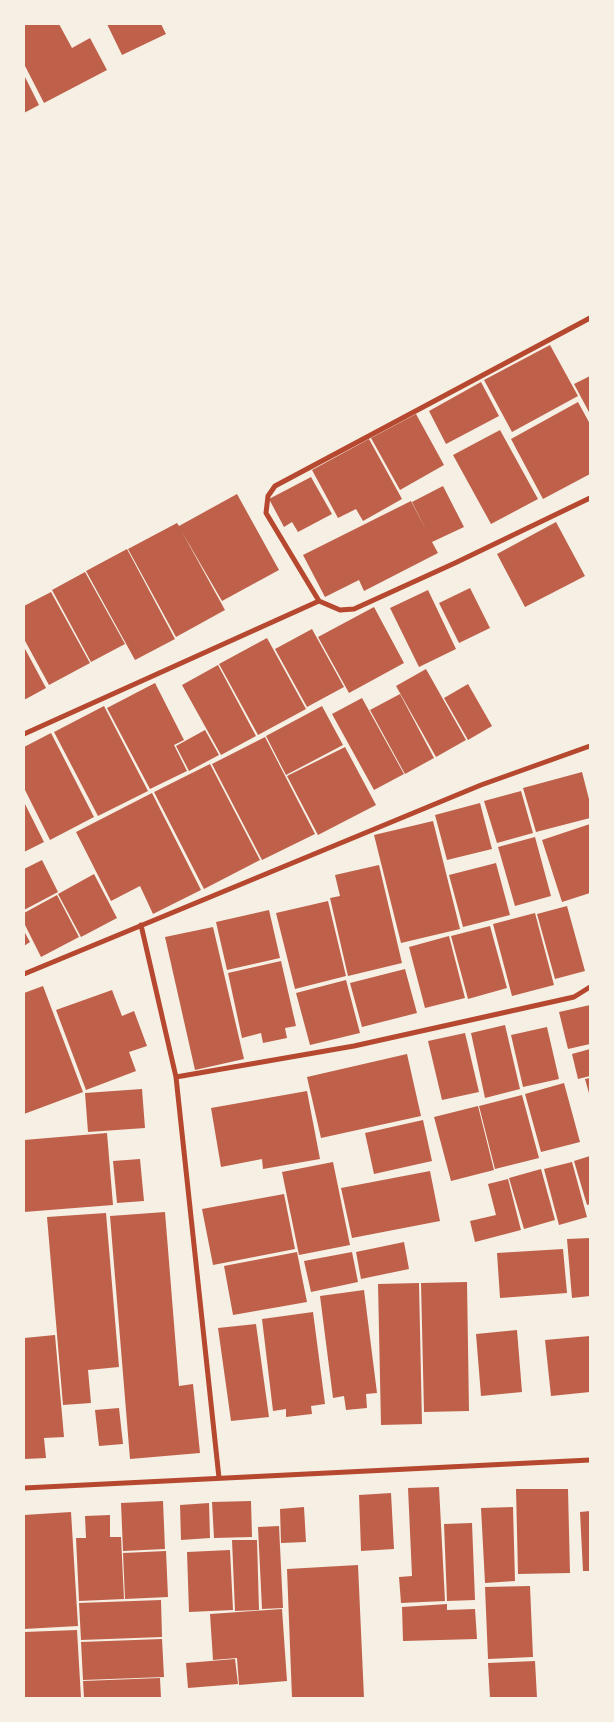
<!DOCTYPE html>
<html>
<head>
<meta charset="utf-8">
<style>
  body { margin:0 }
  #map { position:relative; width:614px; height:1722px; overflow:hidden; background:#f6efe4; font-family:Karla,sans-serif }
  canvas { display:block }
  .frame { position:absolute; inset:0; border:25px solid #f6efe4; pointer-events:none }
</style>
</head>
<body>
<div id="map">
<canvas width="614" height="1722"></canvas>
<div class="frame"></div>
</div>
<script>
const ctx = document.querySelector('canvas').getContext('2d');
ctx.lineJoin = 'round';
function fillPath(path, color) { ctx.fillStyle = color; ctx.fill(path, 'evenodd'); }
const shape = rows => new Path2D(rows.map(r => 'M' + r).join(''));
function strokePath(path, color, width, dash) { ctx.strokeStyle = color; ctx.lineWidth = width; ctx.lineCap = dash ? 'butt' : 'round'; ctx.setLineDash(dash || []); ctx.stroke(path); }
fillPath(shape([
  [27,24,59,24,72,48,90,38,107,70,44,103,24,64,24,26],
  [107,24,161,24,166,34,122,55],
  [24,75,39,105,24,113],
  [550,345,578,396,512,432,484,380],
  [590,376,590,414,574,384],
  [481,382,499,416,446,444,429,411],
  [578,402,590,424,590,474,543,499,511,439],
  [416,414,444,465,400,490,371,438],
  [500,430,538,499,491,524,453,455],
  [369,439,402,499,363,521,356,509,338,518,312,470],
  [311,477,332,514,298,532,292,522,284,527,269,499],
  [443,486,464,527,432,542,438,553,364,591,359,580,325,597,303,555,411,501,426,530,412,502],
  [237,494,279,570,222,601,182,532,225,610,176,637,128,549,177,523,179,526],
  [556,522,585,576,525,607,497,554],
  [127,549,175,639,135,660,86,571],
  [85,572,125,644,91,662,52,590],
  [470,588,490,628,459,643,439,603],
  [428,590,456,649,419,667,390,608],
  [51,592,90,663,49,685,24,639,24,606],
  [374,607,404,663,349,693,318,637],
  [312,629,344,687,307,707,275,649],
  [267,638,306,709,258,735,219,664],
  [24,647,46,688,24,700],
  [218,665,256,736,221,755,182,685],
  [426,669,466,740,436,757,396,686],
  [155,683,184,740,174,745,187,771,150,789,107,708],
  [468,684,492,726,468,740,444,698],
  [400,694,434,758,405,774,370,710],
  [362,698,404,774,374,790,332,714],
  [104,706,148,791,98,816,54,732],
  [322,706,343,745,286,775,266,736],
  [205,730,219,755,189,771,176,746],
  [51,733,94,817,50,840,24,788,24,747],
  [265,737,315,834,262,860,212,764],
  [345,747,376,805,318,835,287,776],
  [210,764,260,860,204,889,154,792],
  [582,772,590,803,590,818,536,832,523,788],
  [521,791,533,833,497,843,484,801],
  [152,793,201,890,153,914,140,886,111,901,76,832],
  [24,802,44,842,24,852],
  [480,803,492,849,447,860,435,815],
  [433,821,460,929,401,943,374,835],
  [590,824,590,893,562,902,542,840],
  [535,837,551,896,515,906,498,847],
  [42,860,58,892,24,910,24,869],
  [496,863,510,915,463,927,449,875],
  [379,865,402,963,348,976,330,898,340,896,335,875],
  [94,874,117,918,81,937,58,894],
  [57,895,79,937,41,957,24,923,24,913],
  [328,901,346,976,295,989,276,913],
  [567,906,585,971,555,979,537,914],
  [269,910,280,958,227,970,216,922],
  [535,913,554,985,512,996,493,924],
  [490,926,507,988,468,999,451,936],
  [213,927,244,1059,195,1070,165,937],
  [24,931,30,942,24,946],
  [449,936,465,998,425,1008,409,947],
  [281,961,296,1026,285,1028,287,1038,263,1043,261,1033,242,1038,228,973],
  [405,969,417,1013,362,1027,350,983],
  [346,980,360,1033,310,1045,296,993],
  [43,986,83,1092,24,1114,24,993],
  [112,990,122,1016,134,1011,147,1046,129,1052,136,1071,86,1090,56,1010],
  [590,1005,590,1044,568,1049,559,1012],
  [505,1025,520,1089,485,1098,471,1033],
  [547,1027,559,1079,523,1087,511,1035],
  [465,1033,479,1092,442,1100,428,1041],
  [590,1049,590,1076,578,1079,572,1054],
  [407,1054,421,1116,321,1138,307,1077],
  [590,1078,590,1097,585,1079],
  [564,1083,580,1142,541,1152,525,1094],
  [142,1089,145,1128,88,1132,85,1093],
  [307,1091,320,1159,263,1169,262,1159,221,1167,211,1108],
  [522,1095,539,1158,495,1169,479,1106],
  [478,1106,494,1170,451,1181,434,1117],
  [423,1120,432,1161,374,1174,365,1133],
  [107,1133,113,1205,24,1212,24,1140],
  [590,1156,590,1204,587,1205,574,1161],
  [140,1159,144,1201,117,1203,113,1161],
  [333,1162,350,1245,299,1255,282,1172],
  [572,1162,587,1217,559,1225,544,1169],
  [541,1169,555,1220,524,1229,509,1178],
  [430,1171,440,1221,352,1238,341,1188],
  [508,1179,521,1230,475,1242,470,1221,496,1215,488,1184],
  [284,1194,295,1249,213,1265,202,1209],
  [165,1212,179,1386,193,1384,200,1453,130,1459,110,1216],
  [106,1213,119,1367,88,1370,91,1403,63,1405,47,1217],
  [590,1238,590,1296,572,1298,567,1239],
  [404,1242,409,1269,361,1279,356,1252],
  [563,1249,567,1293,500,1298,497,1253],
  [297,1252,307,1302,233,1315,224,1266],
  [352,1252,358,1282,311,1292,304,1261],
  [467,1282,469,1411,424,1412,421,1283],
  [419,1283,422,1424,381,1425,378,1284],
  [364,1290,377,1393,366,1394,367,1408,346,1410,344,1396,333,1398,320,1296],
  [313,1312,325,1404,311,1406,312,1414,286,1417,286,1409,273,1411,262,1319],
  [256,1324,269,1417,231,1421,218,1328],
  [517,1330,522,1392,481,1396,476,1334],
  [55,1335,64,1437,44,1438,46,1458,24,1459,24,1338],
  [590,1336,590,1392,551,1396,545,1340],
  [119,1408,123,1444,99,1446,95,1410],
  [439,1487,445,1601,401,1603,399,1577,412,1576,408,1488],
  [516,1489,568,1489,570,1573,518,1574],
  [391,1493,394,1549,361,1551,359,1495],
  [163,1501,165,1549,123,1551,121,1503],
  [251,1501,252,1537,214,1538,212,1502],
  [209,1503,210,1538,181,1540,180,1505],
  [304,1507,306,1542,281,1543,280,1509],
  [513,1507,515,1581,485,1583,481,1508],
  [590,1511,590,1571,583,1571,580,1512],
  [71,1512,78,1626,24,1629,24,1515],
  [110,1515,110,1537,121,1537,124,1599,79,1601,76,1538,86,1538,85,1516],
  [472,1523,475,1600,447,1601,444,1524],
  [279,1526,283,1608,262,1609,258,1527],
  [232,1540,257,1540,259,1610,235,1611],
  [230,1550,233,1610,189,1612,187,1552],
  [166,1551,168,1597,125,1599,123,1553],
  [358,1565,364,1698,292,1698,287,1569],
  [530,1586,533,1657,488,1659,485,1587],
  [161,1600,162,1637,81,1640,79,1603],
  [447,1604,447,1610,475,1609,477,1639,403,1641,402,1607],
  [282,1609,287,1681,239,1685,237,1658,213,1660,210,1614],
  [77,1630,81,1698,24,1698,24,1632],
  [162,1639,164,1677,83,1680,81,1642],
  [235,1659,238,1684,188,1688,186,1663],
  [535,1661,537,1698,490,1698,488,1663],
  [160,1678,161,1698,84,1698,83,1681]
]), '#bf614a');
strokePath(shape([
  [319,601,266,513,268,496,275,486,590,318],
  [24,734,319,601,340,610,354,609,455,563,590,498],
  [141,925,176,1077,219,1478],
  [24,974,481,785,590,746],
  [176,1077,354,1046,574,997,590,987],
  [24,1488,590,1460]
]), '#b5482f', 5);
</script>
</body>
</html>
